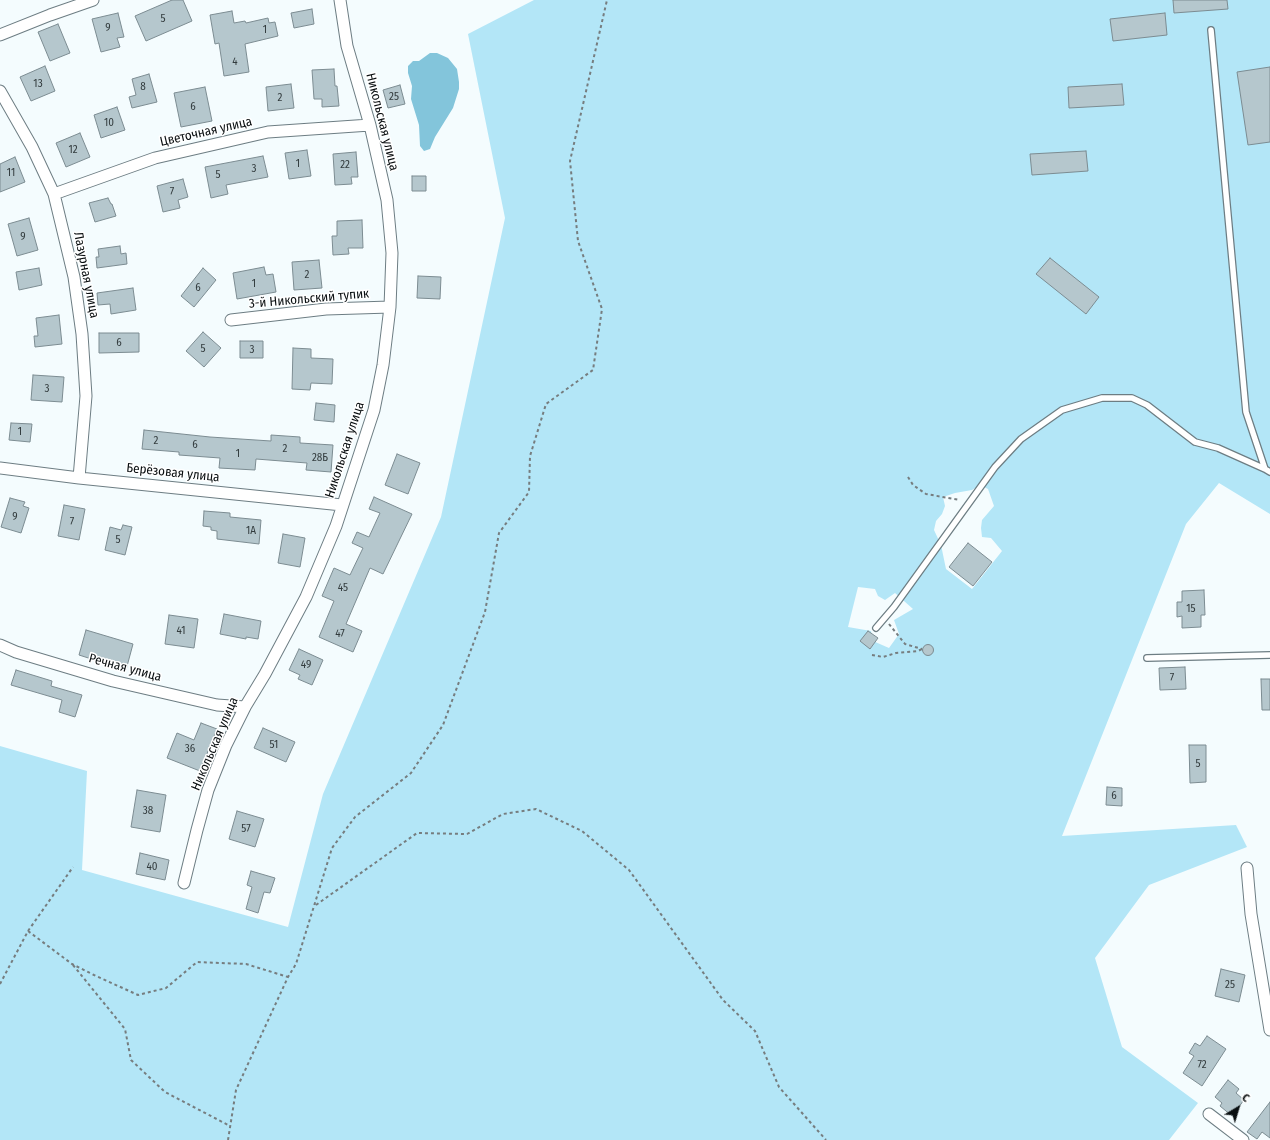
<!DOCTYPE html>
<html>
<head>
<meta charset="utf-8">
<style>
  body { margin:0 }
  #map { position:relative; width:1270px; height:1140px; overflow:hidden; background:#f4fcfe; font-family:"Fira Sans Condensed",sans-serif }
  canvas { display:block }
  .north { position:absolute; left:1218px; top:1088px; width:40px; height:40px; -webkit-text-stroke:3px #fff; paint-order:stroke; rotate:38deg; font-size:11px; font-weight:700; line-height:16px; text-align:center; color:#080d0f }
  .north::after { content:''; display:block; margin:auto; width:14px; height:18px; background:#080d0f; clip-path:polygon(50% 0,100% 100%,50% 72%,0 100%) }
</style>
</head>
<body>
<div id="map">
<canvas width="1270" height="1140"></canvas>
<div class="north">С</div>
</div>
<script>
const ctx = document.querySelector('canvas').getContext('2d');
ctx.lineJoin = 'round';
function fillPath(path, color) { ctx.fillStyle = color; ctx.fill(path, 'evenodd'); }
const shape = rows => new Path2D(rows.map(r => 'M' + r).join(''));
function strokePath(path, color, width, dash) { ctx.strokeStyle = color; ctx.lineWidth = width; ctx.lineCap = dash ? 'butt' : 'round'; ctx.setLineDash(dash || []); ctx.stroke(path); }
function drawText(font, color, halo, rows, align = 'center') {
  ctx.font = font + ' "Fira Sans Condensed",sans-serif'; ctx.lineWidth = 3; ctx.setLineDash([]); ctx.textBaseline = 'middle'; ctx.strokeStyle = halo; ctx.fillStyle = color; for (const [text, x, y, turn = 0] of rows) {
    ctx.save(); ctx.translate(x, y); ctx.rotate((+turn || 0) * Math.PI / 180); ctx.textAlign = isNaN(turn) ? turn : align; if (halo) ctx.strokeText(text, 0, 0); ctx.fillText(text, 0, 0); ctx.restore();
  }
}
fillPath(shape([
  [534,0,1270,0,1270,514,1219,483,1186,524,1062,836,1236,825,1247,847,1149,885,1095,958,1122,1047,1198,1103,1169,1140,0,1140,0,746,87,771,82,870,288,927,323,794,441,517,505,218,468,34],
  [980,485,988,489,994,506,982,520,981,528,982,537,991,538,1002,551,972,589,946,569,941,545,934,530,936,521,942,514,945,506,943,497,955,493,972,490],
  [858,587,875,589,878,596,885,600,895,593,913,609,894,620,899,634,889,648,873,641,871,631,848,627]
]), '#b3e6f7');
fillPath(shape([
  [430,53,437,53,448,58,457,69,459,82,459,89,453,108,435,137,430,149,424,151,420,146,419,125,411,99,412,86,408,73,408,66,413,61,419,61]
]), '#83c5db');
const building = shape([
  [172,0,183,0,192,21,146,41,135,16,172,0],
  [1173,0,1227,0,1228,9,1174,13,1173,0],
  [312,9,314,24,294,28,291,13,312,9],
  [232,11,234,23,245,21,246,23,268,18,269,23,275,22,278,36,245,44,249,72,224,76,219,43,215,44,210,15,232,11],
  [118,13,124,37,117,38,120,47,101,52,92,19,118,13],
  [1165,13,1167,35,1113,41,1110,19,1165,13],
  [58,24,70,53,50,61,38,32,58,24],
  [45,66,55,91,31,101,20,77,45,66],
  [1270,67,1270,142,1248,145,1237,72,1270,67],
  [334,69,335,86,337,86,339,106,322,107,322,99,314,99,312,70,334,69],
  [149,74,157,102,132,108,129,97,136,95,132,79,149,74],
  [291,84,294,108,268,111,266,87,291,84],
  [1122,84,1124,105,1069,108,1068,87,1122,84],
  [400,85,405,104,388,108,383,90,400,85],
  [205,87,212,121,181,127,174,93,205,87],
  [117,107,125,130,101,138,94,115,117,107],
  [80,133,90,157,66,167,56,143,80,133],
  [307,150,311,176,289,179,285,153,307,150],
  [1086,151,1088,171,1032,175,1030,154,1086,151],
  [356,152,358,177,351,177,352,184,335,185,333,154,356,152],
  [263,156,268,177,226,185,228,194,211,198,205,167,263,156],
  [15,157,25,182,0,192,0,164,15,157],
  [412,176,426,176,426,191,412,191,412,176],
  [183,179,188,197,178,200,180,208,163,212,157,186,183,179],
  [108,198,111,204,112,204,116,216,95,222,89,203,108,198],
  [29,218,38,250,17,256,8,224,29,218],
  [362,220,363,248,348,248,349,254,333,255,332,236,337,236,337,221,362,220],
  [120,246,121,254,126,253,127,264,97,268,96,257,99,257,98,249,120,246],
  [1050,258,1099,297,1086,314,1036,274,1050,258],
  [319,260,322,288,294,290,292,262,319,260],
  [264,267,266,275,273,274,276,292,237,299,233,273,264,267],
  [39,268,42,285,19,290,16,272,39,268],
  [203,268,216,280,194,307,181,296,203,268],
  [418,276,441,277,440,299,417,298,418,276],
  [133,288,136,310,111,314,110,304,98,305,97,293,133,288],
  [59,315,62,344,35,347,34,336,38,336,36,318,59,315],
  [203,332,221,348,204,367,186,351,203,332],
  [99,333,139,333,139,352,99,353,99,333],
  [240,341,263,341,263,358,240,358,240,341],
  [293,348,311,349,311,358,333,359,332,384,311,383,310,390,292,389,293,348],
  [33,375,64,377,62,402,31,400,33,375],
  [316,403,335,405,334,422,314,420,316,403],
  [11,423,32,424,30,442,9,440,11,423],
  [144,430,210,437,271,441,271,435,300,437,300,443,333,445,331,472,306,470,307,463,256,459,255,470,219,468,220,458,179,455,179,452,142,449,144,430],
  [397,454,420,463,408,494,385,485,397,454],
  [374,497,412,514,383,574,370,568,346,624,362,631,353,652,319,637,334,601,322,596,334,568,350,575,363,548,352,543,357,532,369,537,380,513,369,509,374,497],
  [10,498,25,502,23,506,29,508,21,533,1,527,10,498],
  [64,505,85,509,79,540,58,536,64,505],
  [204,511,230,513,230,517,261,520,259,544,217,539,217,531,211,530,211,527,203,526,204,511],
  [123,525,132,527,125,555,105,550,110,527,121,530,123,525],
  [283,534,305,538,300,567,278,563,283,534],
  [968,543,992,562,973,586,949,567,968,543],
  [1204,590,1205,615,1201,615,1201,627,1182,628,1182,616,1177,617,1177,602,1182,602,1182,591,1204,590],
  [224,614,261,621,258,639,246,637,246,639,220,634,224,614],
  [169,615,198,619,194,648,165,644,169,615],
  [86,630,133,644,126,670,79,655,86,630],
  [868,631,878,638,870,649,860,641,868,631],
  '922.5 650a5.5 5.5 0 1 1 11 0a5.5 5.5 0 1 1-11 0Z',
  [299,649,323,660,312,685,298,679,300,675,289,670,299,649],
  [1185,667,1186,689,1160,690,1159,668,1185,667],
  [16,670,52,681,51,686,82,695,75,717,59,712,62,700,11,685,16,670],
  [1261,679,1270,679,1270,710,1262,710,1261,679],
  [201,723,217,729,200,771,167,758,177,733,194,740,201,723],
  [263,728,295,742,286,762,254,748,263,728],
  [1189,745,1206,745,1206,782,1190,783,1189,745],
  [1107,787,1122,788,1122,806,1106,805,1107,787],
  [137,790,166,795,160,832,131,827,137,790],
  [237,811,264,819,255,847,229,839,237,811],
  [140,853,169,860,165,880,136,874,140,853],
  [251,871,275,878,270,893,264,892,258,913,246,909,252,887,247,885,251,871],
  [1221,969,1245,975,1239,1002,1215,996,1221,969],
  [1207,1036,1226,1049,1202,1086,1183,1073,1194,1056,1189,1053,1195,1043,1200,1046,1207,1036],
  [1228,1080,1239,1089,1236,1093,1244,1100,1232,1116,1220,1106,1222,1103,1215,1097,1228,1080],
  [1270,1102,1270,1138,1262,1132,1257,1139,1247,1132,1270,1102]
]);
fillPath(building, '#b5c7cd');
strokePath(building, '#7c8c92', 1);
const lane = shape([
  [1211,30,1246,412,1265,469],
  [876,628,894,607,995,467,1021,439,1062,410,1102,398,1132,398,1147,405,1195,442,1218,448,1265,469,1270,472],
  [1147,658,1270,655]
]);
const street = shape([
  [0,35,50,15,93,0],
  [0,91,32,147,54,194,74,277,82,334,86,396,79,478],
  [54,194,155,158,268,132,370,125],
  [231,320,326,309,390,307],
  [0,468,79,478,342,505],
  [0,645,16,652,113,681,217,705,245,707],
  [1247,868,1251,914,1270,1030],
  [184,883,197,830,208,790,226,745,245,707,265,674,306,597,336,526,374,410,383,365,390,307,392,253,387,200,370,125,347,46,340,0],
  [1209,1114,1243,1140]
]);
strokePath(lane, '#6d7d83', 8);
strokePath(street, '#6d7d83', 13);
strokePath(shape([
  [908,477,913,485,926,494,960,500],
  [889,624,905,644,922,649],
  [872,655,883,657,896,653,918,651,922,649],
  [316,905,417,833,467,834,503,814,536,809,582,831,629,870,723,1000,755,1031,779,1087,826,1140],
  [28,931,73,867],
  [73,965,125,1029,131,1060,165,1092,230,1126],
  [0,984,28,931,72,964,94,975,138,995,166,988,197,962,246,964,288,977],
  [228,1140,236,1090,288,977,296,964,332,848,355,817,411,773,443,725,485,612,499,533,529,492,530,456,546,404,593,370,602,309,578,241,570,161,607,0]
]), '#767d7f', 2, [3, 3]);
strokePath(lane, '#fff', 5.5);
strokePath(street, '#fff', 11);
drawText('11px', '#333c3e', null, [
  ["5",163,19],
  ["9",108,28],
  ["1",265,30],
  ["4",235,62],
  ["13",38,84],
  ["8",143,87],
  ["25",394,97],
  ["2",280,98],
  ["6",193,107],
  ["10",109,123],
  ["12",73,150],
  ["1",298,164],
  ["22",345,165],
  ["3",254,169],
  ["11",11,173],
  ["5",218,175],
  ["7",172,192],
  ["9",23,237],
  ["2",307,275],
  ["1",254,284],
  ["6",198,288],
  ["6",119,343],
  ["5",203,349],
  ["3",252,350],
  ["3",47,389],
  ["1",20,432],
  ["2",156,441],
  ["6",195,445],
  ["2",285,449],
  ["1",238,454],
  ["28Б",320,458],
  ["9",15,517],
  ["7",72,522],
  ["1А",251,531],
  ["5",118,540],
  ["45",343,588],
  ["15",1191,609],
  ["41",181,631],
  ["47",340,634],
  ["49",306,665],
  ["7",1172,678],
  ["51",274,745],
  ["36",190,749],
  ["5",1198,764],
  ["6",1114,796],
  ["38",148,811],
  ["57",246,829],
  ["40",152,867],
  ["25",1230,985],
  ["72",1202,1065]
]);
drawText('13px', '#080d0f', '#fff', [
  ["Никольская улица",382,122,76],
  ["Цветочная улица",206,132,-13],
  ["Лазурная улица",86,275,79],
  ["3-й Никольский тупик",309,299,-5],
  ["Никольская улица",345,450,-72],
  ["Берёзовая улица",173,473,6],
  ["Речная улица",125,668,15],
  ["Никольская улица",215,744,-67]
]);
</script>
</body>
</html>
